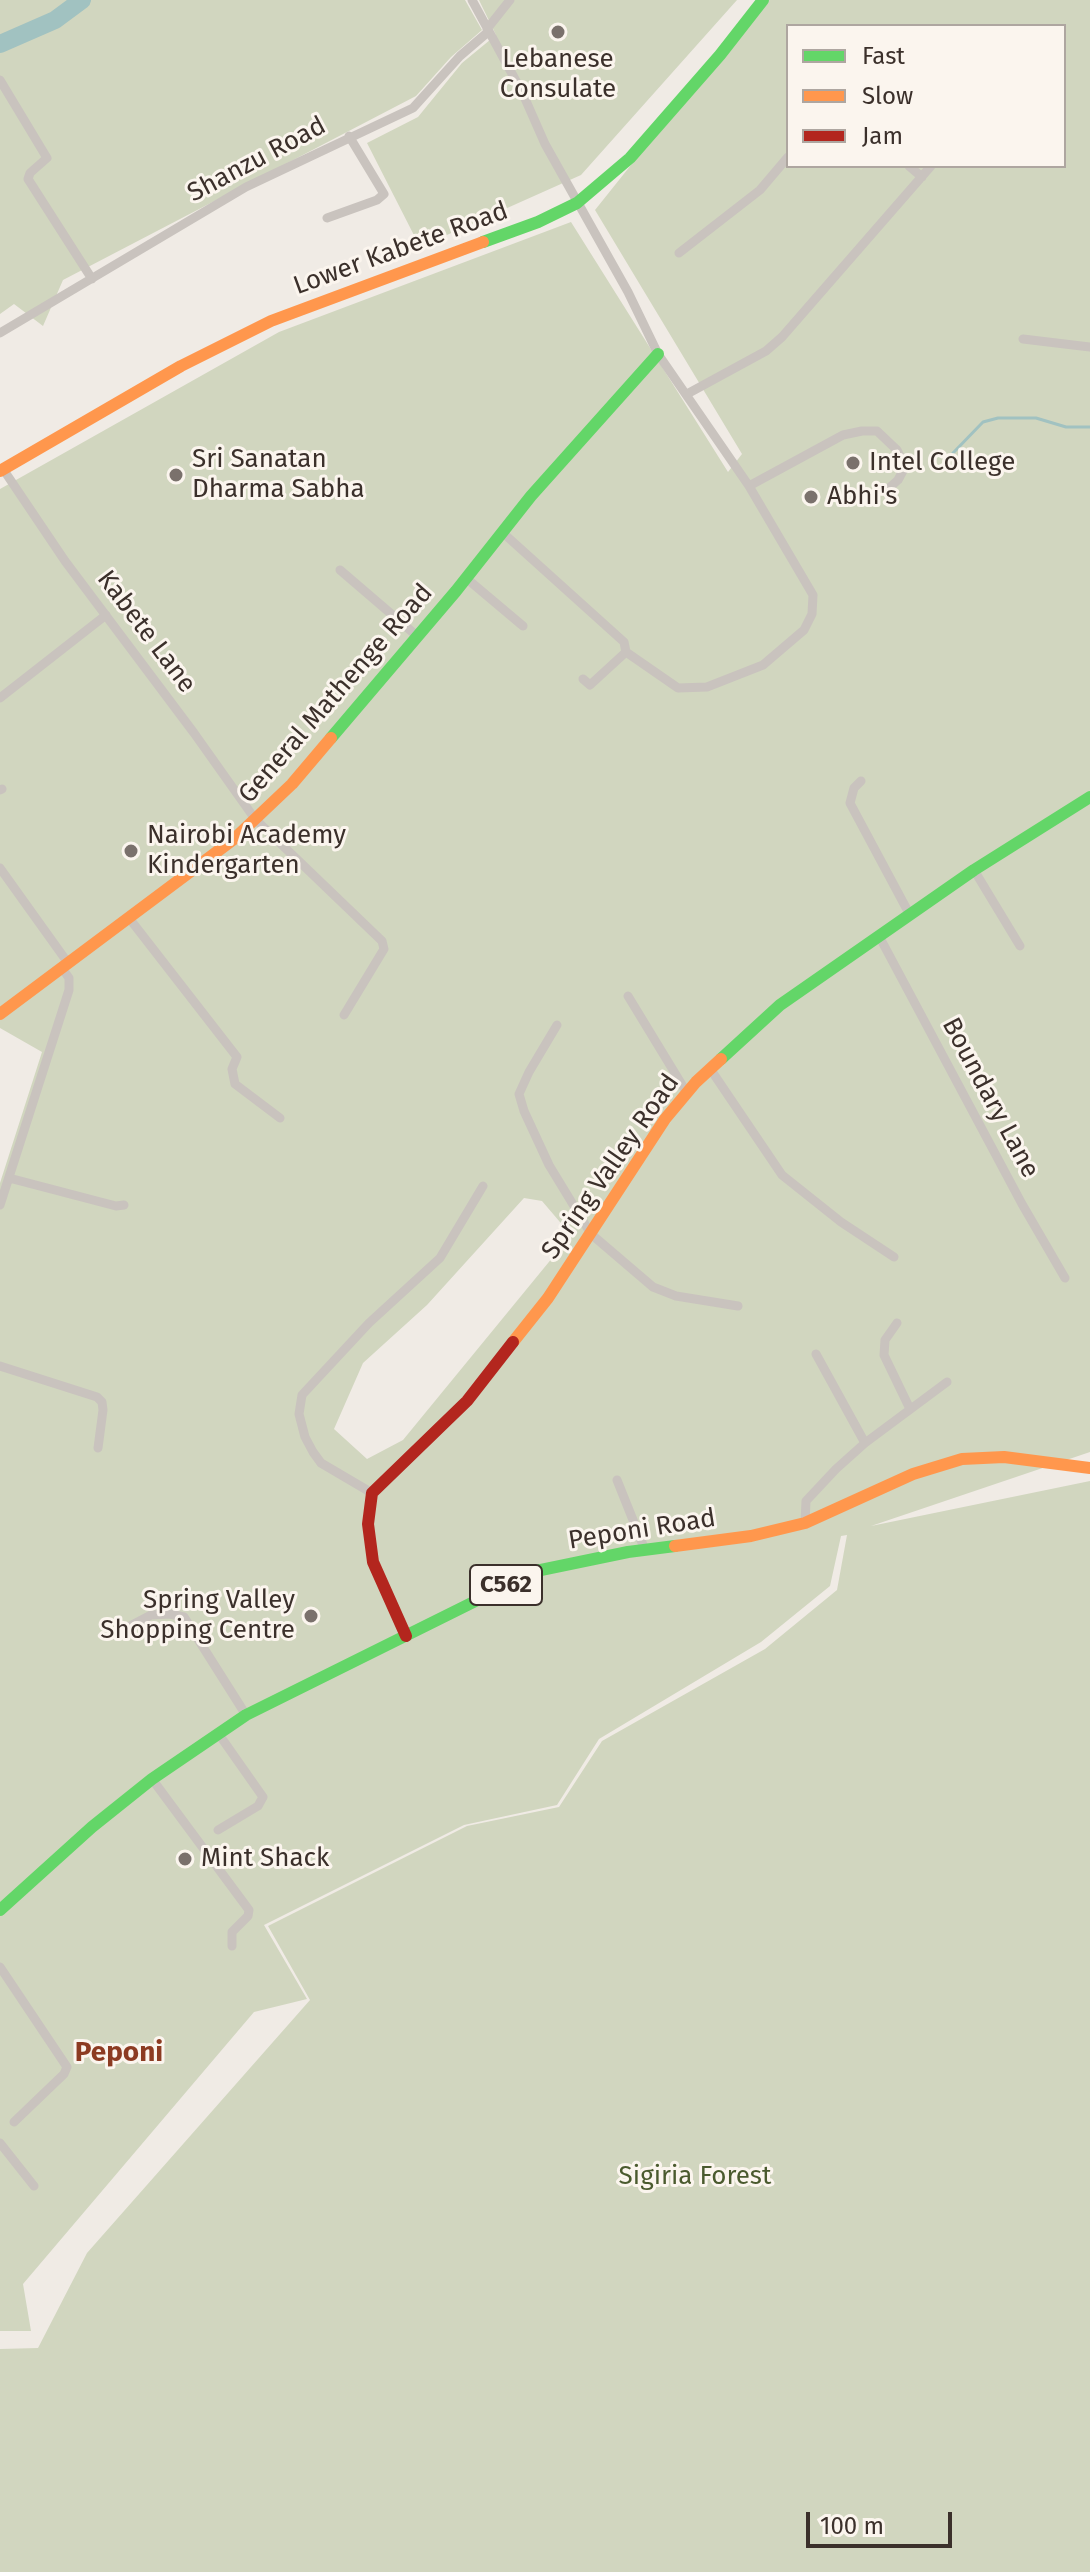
<!DOCTYPE html>
<html>
<head>
<meta charset="utf-8">
<style>
  body { margin:0 }
  #map { position:relative; width:1090px; height:2572px; overflow:hidden; background:#f0ebe5; font-family:"Fira Sans",sans-serif }
  canvas { display:block }
  .legend { position:absolute; left:786px; top:24px; width:280px; height:144px; box-sizing:border-box; background:#fbf5ee; border:2px solid #aea6a0; margin:0; padding:10px 14px; list-style:none; font-size:24px; color:#3b302b }
  .legend li { display:flex; align-items:center; gap:16px; height:40px }
  .legend b { width:40px; border:2px solid #aea6a0 }
  .scale { position:absolute; left:806px; top:2512px; width:146px; height:36px; box-sizing:border-box; border:4px solid #3b302b; border-top:0; padding-left:10px; font-size:24px; line-height:28px; white-space:nowrap; color:#3b302b; -webkit-text-stroke:6px #fbf5ee; paint-order:stroke }
</style>
</head>
<body>
<div id="map">
<canvas width="1090" height="2572"></canvas>
<ul class="legend">
<li><b style="height:10px;background:#63d668"></b>Fast</li>
<li><b style="height:10px;background:#ff974d"></b>Slow</li>
<li><b style="height:10px;background:#b3261e"></b>Jam</li>
</ul>
<div class="scale">100 m</div>
</div>
<script>
const ctx = document.querySelector('canvas').getContext('2d');
ctx.lineJoin = 'round';
function fillPath(path, color) { ctx.fillStyle = color; ctx.fill(path, 'evenodd'); }
const shape = rows => new Path2D(rows.map(r => 'M' + r).join(''));
function strokePath(path, color, width, dash) { ctx.strokeStyle = color; ctx.lineWidth = width; ctx.lineCap = dash ? 'butt' : 'round'; ctx.setLineDash(dash || []); ctx.stroke(path); }
function drawText(font, color, halo, rows, align = 'center') {
  ctx.font = font + ' "Fira Sans",sans-serif'; ctx.lineWidth = 6; ctx.setLineDash([]); ctx.textBaseline = 'middle'; ctx.strokeStyle = halo; ctx.fillStyle = color; for (const [text, x, y, turn = 0] of rows) {
    ctx.save(); ctx.translate(x, y); ctx.rotate((+turn || 0) * Math.PI / 180); ctx.textAlign = isNaN(turn) ? turn : align; if (halo) ctx.strokeText(text, 0, 0); ctx.fillText(text, 0, 0); ctx.restore();
  }
}
fillPath(shape([
  [0,0,465,0,482,30,451,57,416,96,63,280,43,326,14,304,0,314],
  [479,0,737,0,581,175,420,247,367,143,418,117,462,63,496,35],
  [763,0,1090,0,1090,1452,871,1526,1090,1481,1090,2572,0,2572,0,2349,38,2348,87,2253,310,2000,268,1926,467,1826,559,1807,602,1741,765,1649,837,1590,847,1535,841,1536,830,1586,761,1642,599,1739,557,1805,464,1825,264,1925,307,1999,254,2012,23,2284,31,2331,0,2331,0,1183,42,1052,0,1028,0,489,279,332,571,222,728,472,742,454,595,210],
  [788,26,1064,26,1064,166,788,166],
  [524,1198,542,1201,571,1235,403,1440,367,1459,334,1429,363,1363,427,1305]
]), '#d1d6bf');
strokePath(shape([
  [953,453,983,422,998,418,1036,418,1066,427,1090,427]
]), '#a1c2c1', 3);
strokePath(shape([
  [0,44,55,20,82,0]
]), '#a1c2c1', 18);
strokePath(shape([
  [472,0,523,94,545,144,628,292,658,354,749,486,813,595,812,614,804,630,763,665,707,687,678,688,626,652],
  [0,80,47,158,30,173,28,179,92,279],
  [909,166,922,177],
  [327,218,377,200,384,194,349,136],
  [679,253,760,190,788,157],
  [0,333,246,187,413,108,460,56,488,32,487,29,510,0],
  [1023,339,1090,347],
  [687,394,766,351,782,337,931,166],
  [3,469,65,561,194,733,255,819,382,941,384,949,344,1015],
  [749,486,843,435,862,431,877,431,897,450,905,467,898,480,889,488],
  [502,532,624,642,626,652,590,685,583,679],
  [340,570,417,636],
  [466,578,523,626],
  [0,698,106,615],
  [861,781,854,788,850,803,910,915],
  [0,790,2,789],
  [0,868,68,963],
  [974,870,1020,946],
  [129,918,237,1057,232,1069,235,1084,280,1118],
  [879,936,1022,1204,1065,1278],
  [628,996,687,1093],
  [557,1025,529,1072,519,1094,524,1111,549,1165,591,1234,653,1287,676,1296,738,1306],
  [711,1070,782,1175,841,1222,894,1257],
  [9,1178,116,1206,124,1205],
  [0,1205,69,990,69,978,62,968],
  [897,1323,885,1340,884,1355,910,1409],
  [816,1354,865,1443],
  [0,1366,97,1397,102,1402,103,1410,98,1448],
  [617,1480,645,1550],
  [372,1493,321,1463,313,1452,305,1437,299,1414,302,1395,369,1323,440,1258,483,1186],
  [805,1523,806,1501,836,1469,865,1443,947,1382],
  [113,1635,151,1615,170,1614,184,1617,246,1715],
  [152,1779,249,1910,248,1916,232,1932,232,1946],
  [218,1830,258,1806,263,1797,218,1733],
  [0,1967,67,2067,64,2074,14,2122],
  [0,2143,34,2186]
]), '#c9c3be', 9);
strokePath(shape([
  [483,242,538,222,577,203,630,158,720,55,763,0],
  [331,738,456,591,531,496,658,354],
  [721,1059,780,1005,974,870,1090,797],
  [0,1910,92,1827,152,1779,246,1715,536,1571,628,1552,675,1546]
]), '#63d668', 12);
strokePath(shape([
  [0,471,181,366,271,321,483,242],
  [0,1014,234,839,292,784,331,738],
  [513,1342,548,1298,665,1119,696,1082,721,1059],
  [675,1546,751,1536,805,1523,913,1474,962,1459,1004,1457,1090,1468]
]), '#ff974d', 12);
strokePath(shape([
  [406,1636,373,1562,368,1524,372,1493,467,1401,513,1342]
]), '#b3261e', 12);
for (const [x, y, r, color] of [
  [558,32,8,"#7a716c"],
  [853,463,8,"#7a716c"],
  [176,475,8,"#7a716c"],
  [811,497,8,"#7a716c"],
  [131,851,8,"#7a716c"],
  [311,1616,8,"#7a716c"],
  [185,1859,8,"#7a716c"]
]) { const dot = new Path2D(); dot.arc(x, y, r, 0, 2 * Math.PI); ctx.fillStyle = color; ctx.fill(dot); strokePath(dot, '#fbf5ee', 3); }
for (const [x, y, w] of [
  [506,1585,72]
]) { const box = new Path2D(); box.roundRect(x - w / 2, y - 20, w, 40, 6); ctx.fillStyle = '#fbf5ee'; ctx.fill(box); strokePath(box, '#3b302b', 2); }
drawText('bold 24px', '#3b302b', null, [
  ["C562",506,1585]
]);
drawText('26px', '#3b302b', '#fbf5ee', [
  ["Lebanese",558,60,"center"],
  ["Consulate",558,90,"center"],
  ["Sri Sanatan",192,460],
  ["Dharma Sabha",192,490],
  ["Intel College",869,463],
  ["Abhi's",827,497],
  ["Nairobi Academy",147,836],
  ["Kindergarten",147,866],
  ["Spring Valley",295,1601,"right"],
  ["Shopping Centre",295,1631,"right"],
  ["Mint Shack",201,1859]
], 'left');
drawText('26px', '#3b302b', '#fbf5ee', [
  ["Shanzu Road",257,160,-28],
  ["Lower Kabete Road",401,249,-20],
  ["Kabete Lane",146,632,53],
  ["General Mathenge Road",336,694,-49],
  ["Boundary Lane",990,1098,62],
  ["Spring Valley Road",611,1167,-55],
  ["Peponi Road",642,1530,-9]
]);
drawText('26px', '#4a5a2e', '#fbf5ee', [
  ["Sigiria Forest",695,2177]
]);
drawText('bold 28px', '#8c3b22', '#fbf5ee', [
  ["Peponi",119,2053]
]);
</script>
</body>
</html>
